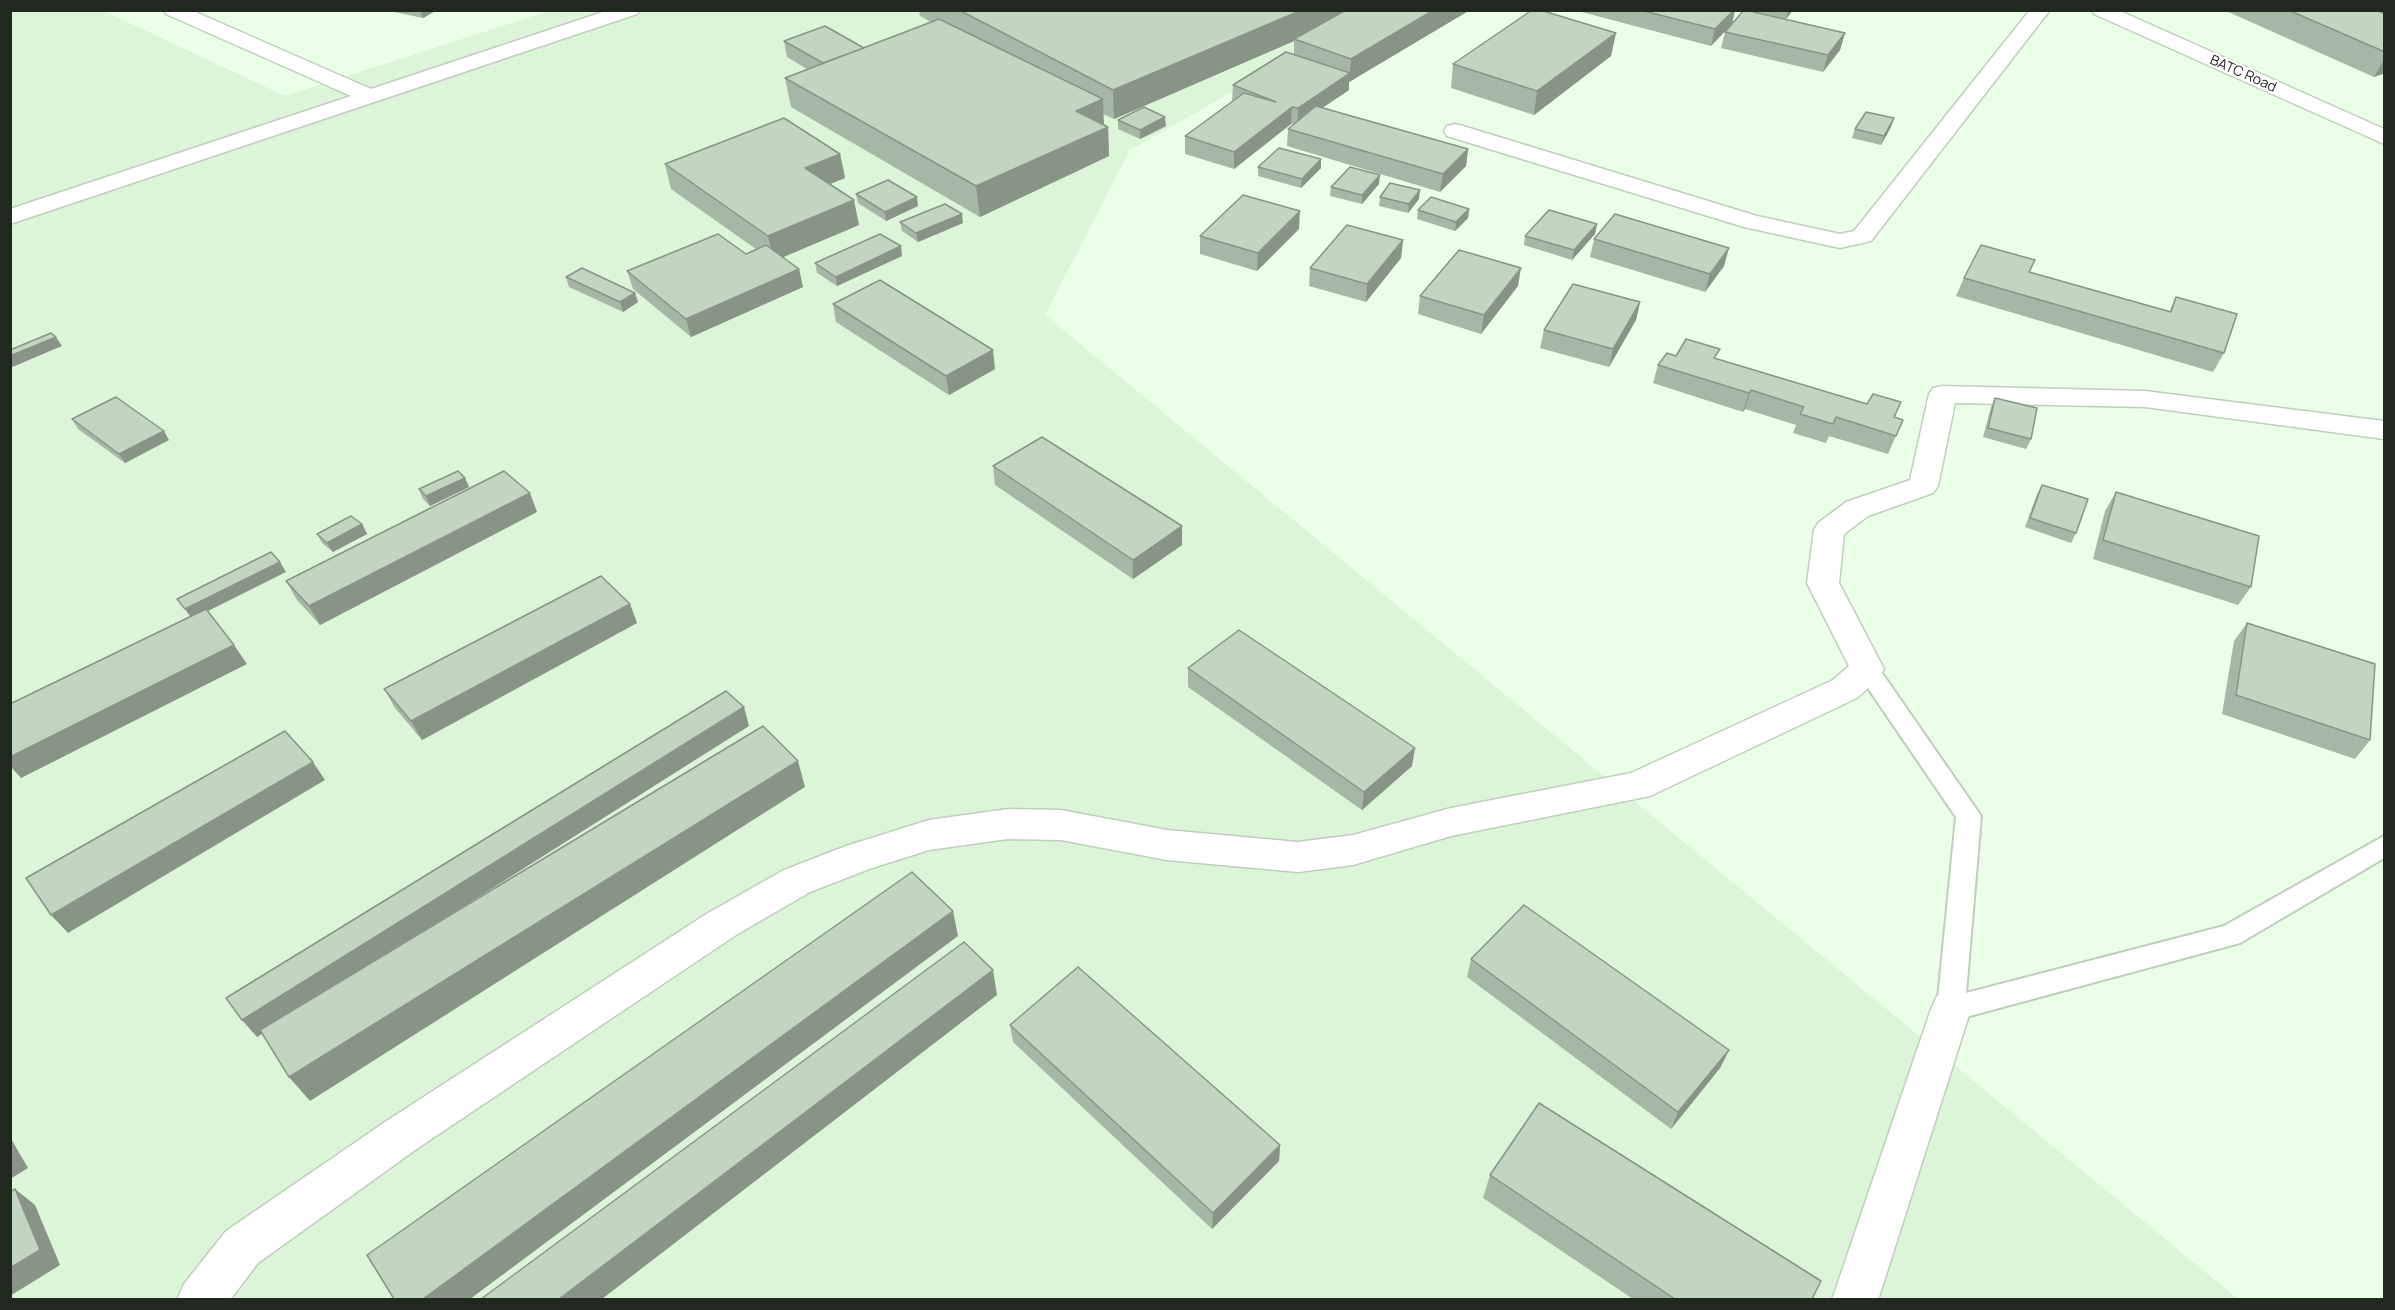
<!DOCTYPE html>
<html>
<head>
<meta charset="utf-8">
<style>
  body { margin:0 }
  #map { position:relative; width:2395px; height:1310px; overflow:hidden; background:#eafee8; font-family:Manrope,sans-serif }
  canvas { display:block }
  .frame { position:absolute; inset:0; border:12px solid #212820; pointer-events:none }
</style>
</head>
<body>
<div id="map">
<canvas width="2395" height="1310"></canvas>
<div class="frame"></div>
</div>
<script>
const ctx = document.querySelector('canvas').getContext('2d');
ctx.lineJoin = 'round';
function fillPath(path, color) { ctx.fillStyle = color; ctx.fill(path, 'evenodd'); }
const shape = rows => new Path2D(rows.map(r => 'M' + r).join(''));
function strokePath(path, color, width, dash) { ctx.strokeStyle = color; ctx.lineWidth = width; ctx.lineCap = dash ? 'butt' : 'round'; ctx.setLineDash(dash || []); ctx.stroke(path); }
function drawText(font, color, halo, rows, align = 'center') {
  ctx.font = font + ' Manrope,sans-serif'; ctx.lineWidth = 4.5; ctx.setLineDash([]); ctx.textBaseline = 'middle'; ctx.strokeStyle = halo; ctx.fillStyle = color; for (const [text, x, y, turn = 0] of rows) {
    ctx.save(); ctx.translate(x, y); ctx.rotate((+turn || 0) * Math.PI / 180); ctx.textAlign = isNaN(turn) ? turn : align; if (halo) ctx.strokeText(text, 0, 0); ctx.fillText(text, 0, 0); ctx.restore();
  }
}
fillPath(shape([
  [10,11,104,11,285,96,549,11,1375,11,1130,150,1045,315,2238,1299,11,1299]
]), '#dcf5d9');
const lane = shape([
  [1867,661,1875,663,1981,816,1966,993,2224,926,2384,836,2384,858,2240,943,1951,1021,1941,1018,1937,1009,1956,817,1859,675,1856,669,1859,663,1867,661]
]);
const street = shape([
  [164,10,191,10,371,89,609,10,639,10,637,14,10,224,10,209,351,96,166,14,164,10],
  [2030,10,2050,10,1871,241,1840,248,1744,227,1447,136,1444,131,1447,126,1455,124,1463,126,1757,216,1840,234,1854,231,2030,10],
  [1943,386,2145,391,2384,421,2384,439,2145,407,1955,403,1938,486,1933,493,1868,516,1844,534,1839,583,1884,669,1879,678,1857,698,1650,796,1451,836,1353,865,1298,872,1167,860,1061,840,1008,839,929,850,869,869,810,892,736,935,418,1148,258,1263,230,1300,177,1300,184,1284,226,1231,388,1120,708,913,784,870,846,846,929,820,1008,809,1061,810,1167,830,1298,842,1353,835,1451,808,1631,773,1833,680,1849,666,1807,583,1814,530,1818,523,1846,502,1910,480,1929,394,1933,388,1943,386],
  [1951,991,1965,996,1971,1009,1878,1300,1832,1300,1931,1009,1937,996,1951,991]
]);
const secondary = shape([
  [2092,10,2118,10,2384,129,2384,144,2094,14,2092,10]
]);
strokePath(lane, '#bed0bb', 4);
strokePath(street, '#bed0bb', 3);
strokePath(secondary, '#bed0bb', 3);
fillPath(lane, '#fff');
fillPath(street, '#fff');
fillPath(secondary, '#fff');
fillPath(shape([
  [385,10,437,10,423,18],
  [919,10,1470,10,1349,82,1349,90,1322,108,1468,149,1466,166,1440,192,1287,146,1288,129,1293,124,1291,124,1234,169,1185,154,1185,136,1232,101,1233,85,1294,55,1294,41,1114,119,1103,114,1104,125,1108,127,1109,156,980,217,791,107,785,78,807,69,787,57,784,41,864,48,931,22,920,16],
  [1574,10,1735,10,1732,24,1711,46],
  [1749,10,1793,10,1786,19],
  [2224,10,2376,10,2385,14,2385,73,2374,77],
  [1725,32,1845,33,1840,50,1823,72,1721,48],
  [1611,56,1534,115,1451,88,1453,64],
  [1118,120,1166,126,1140,139,1118,129],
  [1891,127,1881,145,1852,138,1855,129],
  [840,154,845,178,830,184,859,225,783,257,799,269,803,287,691,337,633,289,627,271,746,254,756,249,671,189,665,164],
  [1258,167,1321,168,1301,188,1258,176],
  [1379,184,1362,204,1330,196,1331,187],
  [856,194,918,206,886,221,858,203],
  [1380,197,1419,199,1408,213,1379,206],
  [1469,209,1468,218,1455,231,1417,219,1418,210],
  [900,222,963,223,918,242,902,231],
  [1597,224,1595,234,1572,260,1524,245,1525,236],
  [1299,229,1257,271,1200,254,1200,236],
  [1594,239,1724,266,1705,292,1590,257],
  [1403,240,1401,258,1366,302,1309,286,1310,268],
  [902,256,837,286,817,273,815,263],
  [2035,260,2030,272,2169,312,2176,297,2224,353,2213,372,1956,296,1964,278],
  [566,277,635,293,638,302,623,312,569,287],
  [1518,286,1481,334,1418,314,1420,296],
  [1640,302,1636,320,1609,367,1540,348,1544,330],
  [833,304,995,369,949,395,836,322],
  [1676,356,1717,359,1867,404,1901,402,1895,417,1903,420,1888,454,1829,436,1826,443,1793,433,1796,425,1745,409,1743,412,1653,383,1658,365],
  [1995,398,2031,439,2026,449,1983,437,1991,407],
  [72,419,169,440,125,463,78,429],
  [993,466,1182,545,1133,579,995,485],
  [465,478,469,487,430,506,423,499,419,489],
  [2042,485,2076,533,2071,543,2025,527,2037,494],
  [2116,492,2251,587,2238,605,2093,559,2105,511],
  [537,512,320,625,297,600,286,581],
  [362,524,367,534,333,552,323,544,317,534],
  [630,604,637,623,422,740,395,708,384,689],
  [2247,623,2370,740,2355,759,2222,714,2234,641],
  [1188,668,1412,766,1362,810,1188,687],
  [1471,959,1729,1050,1720,1068,1671,1129,1467,977],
  [1010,1025,1280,1145,1279,1161,1212,1229,1013,1042],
  [1490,1175,1812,1299,1633,1299,1483,1198]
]), '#a7b7a5');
fillPath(shape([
  [420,10,437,10,423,18],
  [1302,10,1348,10,1294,39,1294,41,1114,119,1113,90],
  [1434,10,1470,10,1349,82,1349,90,1297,125,1298,108,1350,73,1351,59],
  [1734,10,1735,10,1732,24,1711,46,1715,29],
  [1788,10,1793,10,1786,19],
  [1616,33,1611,56,1534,115,1537,91],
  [1845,33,1840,50,1823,72,1828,55],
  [2385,58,2385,73,2374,77],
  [1103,99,1104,128,1108,127,1109,156,980,217,976,186,1076,111],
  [1292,107,1291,124,1234,169,1234,152],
  [1165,117,1166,126,1140,139,1140,130],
  [1894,118,1891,127,1881,145,1884,136],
  [1468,149,1466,166,1440,192,1443,174],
  [840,154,845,178,810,192,805,168],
  [1321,159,1321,168,1301,188,1302,179],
  [1380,175,1379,184,1362,204,1362,195],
  [1420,190,1419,199,1408,213,1409,204],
  [917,197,918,206,886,221,885,212],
  [854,200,859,225,774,261,768,236],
  [1469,209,1468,218,1455,231,1456,222],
  [1300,211,1299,229,1257,271,1258,253],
  [962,214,963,223,918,242,916,233],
  [1597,224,1595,234,1572,260,1574,250],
  [1403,240,1401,258,1366,302,1367,284],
  [901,246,902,256,837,286,836,277],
  [1729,248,1724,266,1705,292,1710,274],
  [1521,268,1518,286,1481,334,1484,315],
  [799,269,803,287,691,337,686,319],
  [635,293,638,302,623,312,620,302],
  [1640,302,1636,320,1609,367,1613,349],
  [56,337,62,346,10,368,10,356],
  [993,350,995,369,949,395,946,376],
  [1751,390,1745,409,1743,412,1749,393],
  [164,431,169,440,125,463,119,454],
  [465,478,469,487,430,506,426,496],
  [530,493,537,512,320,625,309,606],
  [362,524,367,534,333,552,327,543],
  [1182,526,1182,545,1133,579,1133,560],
  [280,562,286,572,192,619,185,609],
  [630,604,637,623,422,740,411,721],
  [234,645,247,664,21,778,10,766,10,757],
  [744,707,749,726,257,1037,242,1020],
  [1415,748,1412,766,1362,810,1364,792],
  [798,761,805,787,310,1101,289,1077],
  [313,762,325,780,68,933,51,915],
  [953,911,958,936,470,1299,423,1299],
  [993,970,997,995,602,1299,559,1299],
  [1729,1050,1720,1068,1671,1129,1678,1112],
  [10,1137,28,1168,10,1179],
  [1280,1145,1279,1161,1212,1229,1213,1213],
  [15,1189,35,1205,60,1265,10,1296,10,1268]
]), '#889586');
const building = shape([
  [959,10,1302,10,1113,90,959,10],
  [1346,10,1434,10,1351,59,1294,39,1346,10],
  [1532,10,1540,10,1616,33,1537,91,1453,64,1532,10],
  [1640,10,1734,10,1715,29,1640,10],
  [1744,10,1745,10,1845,33,1828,55,1725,32,1744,10],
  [2288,10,2376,10,2385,14,2385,52,2288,10],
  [939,19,1103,99,1076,111,1108,127,976,186,785,78,939,19],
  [825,26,864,48,823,63,784,41,825,26],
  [1286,52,1350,73,1298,108,1292,107,1234,152,1185,136,1244,93,1276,102,1233,85,1286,52],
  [1316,106,1468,149,1443,174,1288,129,1316,106],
  [1144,107,1165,117,1140,130,1118,120,1144,107],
  [1866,112,1894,118,1884,136,1855,129,1866,112],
  [784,118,840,154,805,168,854,200,768,236,665,164,784,118],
  [1279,148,1321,159,1302,179,1258,167,1279,148],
  [1350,167,1380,175,1362,195,1331,187,1350,167],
  [888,180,917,197,885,212,856,194,888,180],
  [1390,183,1420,190,1409,204,1380,197,1390,183],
  [1243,195,1300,211,1258,253,1200,236,1243,195],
  [1431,197,1469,209,1456,222,1418,210,1431,197],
  [945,204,962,214,916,233,900,222,945,204],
  [1549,210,1597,224,1574,250,1525,236,1549,210],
  [1615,214,1729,248,1710,274,1594,239,1615,214],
  [1347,225,1403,240,1367,284,1310,268,1347,225],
  [718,234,746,254,766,245,799,269,686,319,627,271,718,234],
  [880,234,901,246,836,277,815,263,880,234],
  [1981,245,2035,260,2029,272,2171,312,2176,297,2237,314,2224,353,1964,278,1981,245],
  [1459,250,1521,268,1484,315,1420,296,1459,250],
  [582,268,635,293,620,302,566,277,582,268],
  [880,280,993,350,946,376,833,304,880,280],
  [1573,284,1640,302,1613,349,1544,330,1573,284],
  [51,333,56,337,10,356,10,350,51,333],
  [1686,339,1720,349,1714,358,1867,404,1873,394,1901,402,1894,417,1903,420,1896,436,1836,417,1833,424,1800,414,1804,407,1751,390,1749,393,1658,365,1667,353,1676,356,1686,339],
  [116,397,164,431,119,454,72,419,116,397],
  [1995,398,2037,408,2031,439,1988,428,1995,398],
  [1042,437,1182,526,1133,560,993,466,1042,437],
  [458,471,465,478,426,496,419,489,458,471],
  [504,471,530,493,309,606,286,581,504,471],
  [2042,485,2088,499,2076,533,2030,518,2042,485],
  [2116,492,2259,536,2251,587,2103,540,2116,492],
  [351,516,362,524,327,543,317,534,351,516],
  [271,552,280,562,185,609,177,599,271,552],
  [601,576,630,604,411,721,384,689,601,576],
  [206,609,234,645,10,757,10,704,206,609],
  [2247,623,2375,664,2370,740,2236,695,2247,623],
  [1239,630,1415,748,1364,792,1188,668,1239,630],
  [726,691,744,707,242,1020,226,998,726,691],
  [763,726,798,761,289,1077,260,1030,763,726],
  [285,731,313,762,51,915,26,878,285,731],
  [912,872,953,911,423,1299,394,1299,367,1255,912,872],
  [1524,905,1729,1050,1678,1112,1471,959,1524,905],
  [964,942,993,970,559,1299,481,1299,964,942],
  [1078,967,1280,1145,1213,1213,1010,1025,1078,967],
  [1539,1103,1821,1281,1812,1299,1675,1299,1490,1175,1539,1103],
  [15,1189,40,1250,10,1268,10,1192,15,1189]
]);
fillPath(building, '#c2d5c0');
strokePath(building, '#889586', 1.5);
drawText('14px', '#212820', '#fff', [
  ["BATC Road",2243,74,24]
]);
</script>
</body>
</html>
